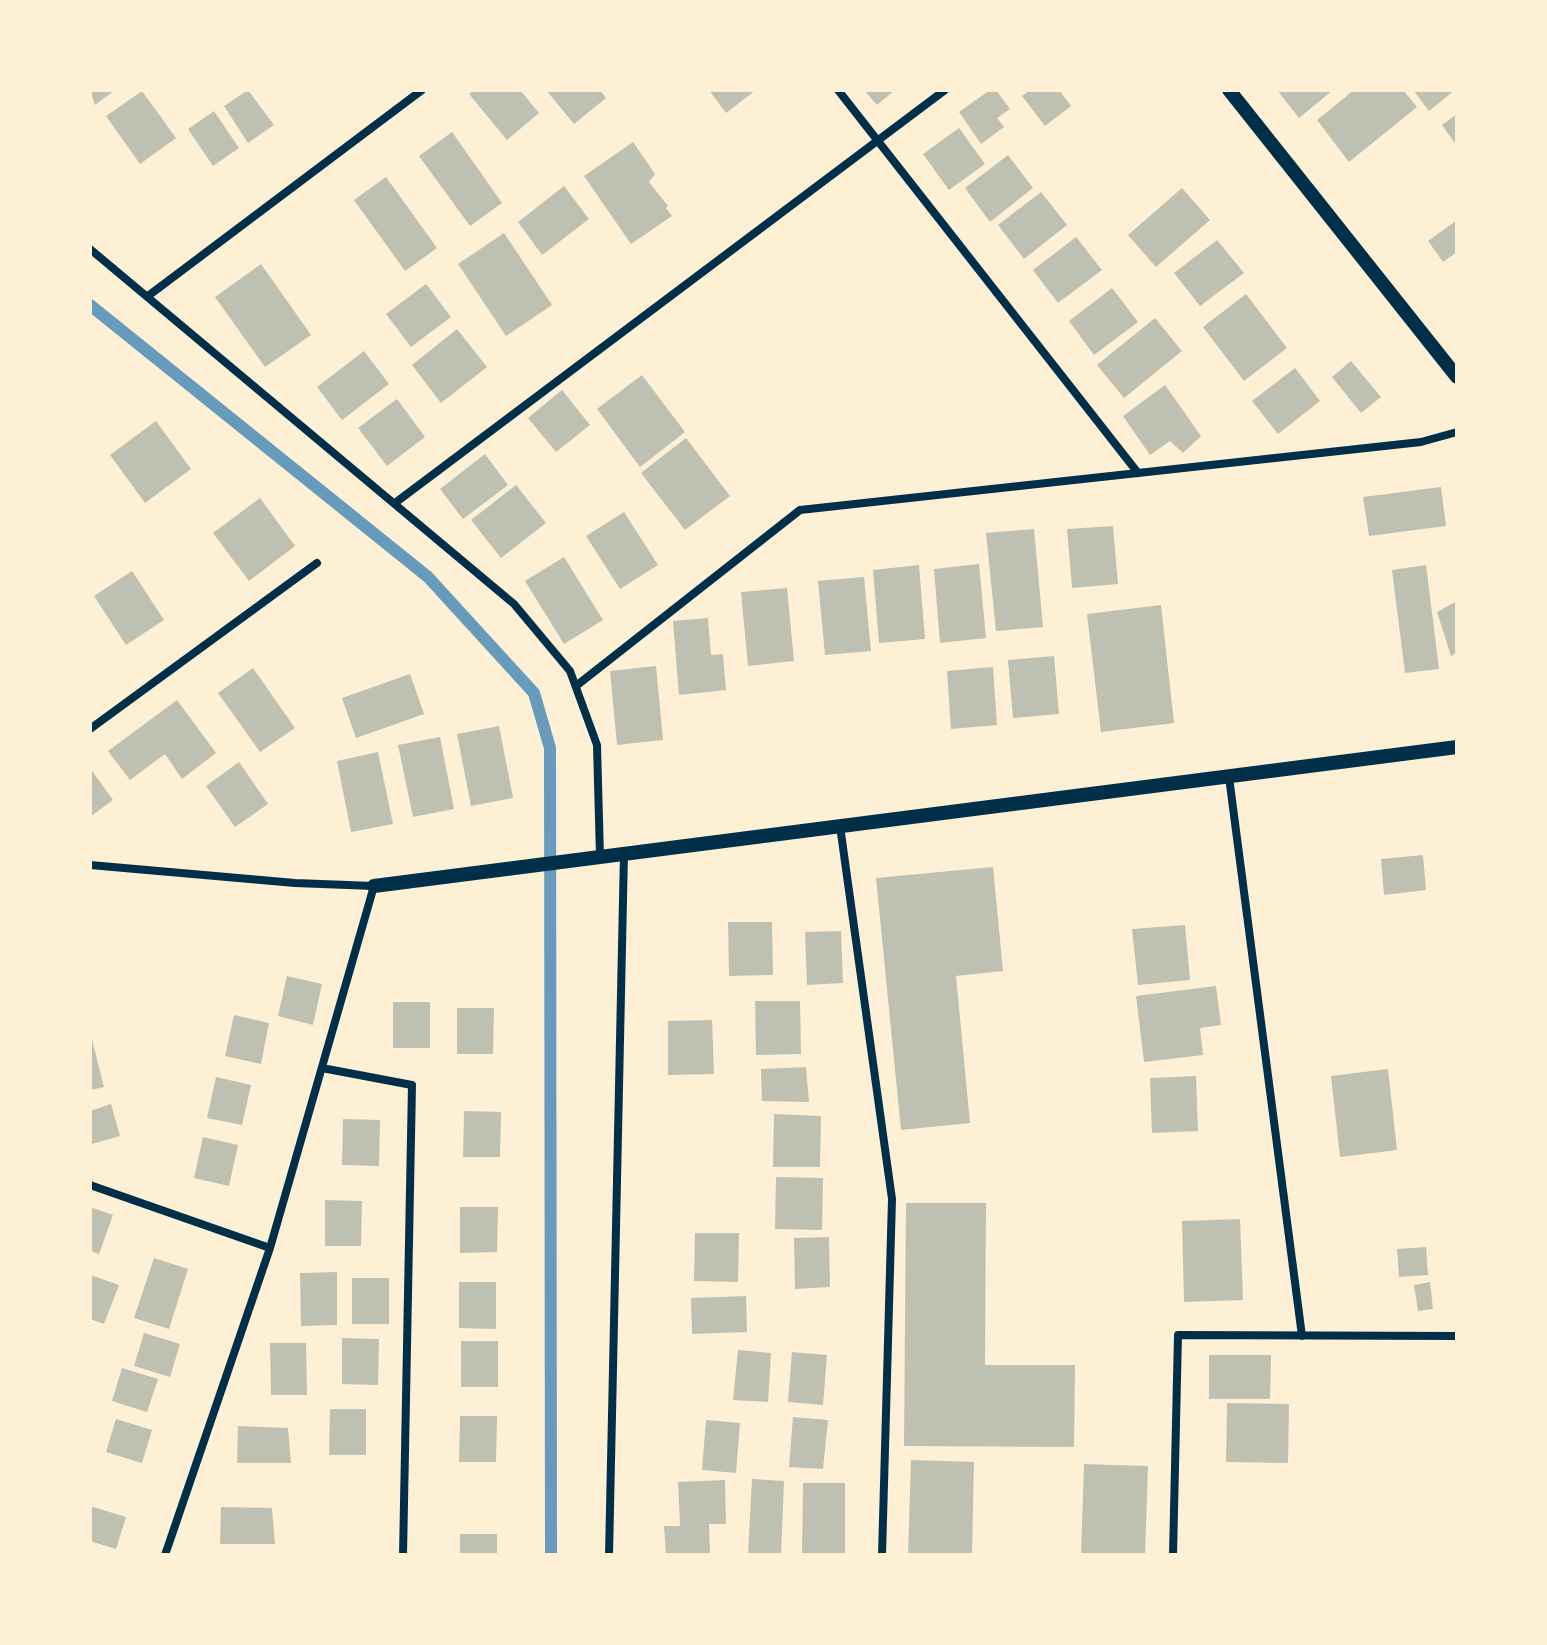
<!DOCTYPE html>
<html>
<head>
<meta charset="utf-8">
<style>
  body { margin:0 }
  #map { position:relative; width:1547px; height:1645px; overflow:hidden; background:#fdf0d5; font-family:Mulish,sans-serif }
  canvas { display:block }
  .frame { position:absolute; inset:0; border:92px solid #fdf0d5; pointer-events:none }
</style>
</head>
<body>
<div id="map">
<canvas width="1547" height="1645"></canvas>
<div class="frame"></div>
</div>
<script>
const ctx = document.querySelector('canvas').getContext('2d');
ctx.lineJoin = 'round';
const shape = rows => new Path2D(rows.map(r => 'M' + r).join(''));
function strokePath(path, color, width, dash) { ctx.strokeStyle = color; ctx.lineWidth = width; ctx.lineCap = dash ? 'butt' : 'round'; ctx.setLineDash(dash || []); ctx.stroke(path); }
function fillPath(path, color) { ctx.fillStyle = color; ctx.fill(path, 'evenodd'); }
strokePath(shape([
  [90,305,428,577,534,693,550,748,551,1555]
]), '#669bbc', 12);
fillPath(shape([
  [90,90,115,90,95,105],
  [248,90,274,125,248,143,224,106],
  [474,90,520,90,539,113,507,140,469,94],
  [546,90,600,90,606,98,574,124],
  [709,90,756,90,726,113],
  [864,90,895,90,877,105],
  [990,90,996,90,1010,109,997,118,1004,127,981,144,959,112],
  [1030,90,1059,90,1071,106,1045,126,1022,96],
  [1277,90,1333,90,1299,118],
  [1354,90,1403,90,1417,107,1349,162,1317,120],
  [1413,90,1455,90,1429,111],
  [142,91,176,138,140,164,106,116],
  [214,111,239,148,213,166,188,129],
  [1457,114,1457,146,1442,125],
  [959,128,985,164,949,190,923,154],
  [452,132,502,203,470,226,419,156],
  [633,142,655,174,649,182,668,206,666,208,672,216,631,244,584,176],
  [1008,155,1033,188,990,222,965,188],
  [386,177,437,248,405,271,354,200],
  [564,186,589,219,542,255,518,222],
  [1182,188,1210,220,1156,267,1128,235],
  [1041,192,1067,225,1024,259,998,225],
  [1457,220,1457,252,1443,262,1428,241],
  [504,233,552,305,506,336,458,264],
  [1076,237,1102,270,1058,303,1033,270],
  [1217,240,1244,273,1200,306,1174,273],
  [261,264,311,335,265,367,215,297],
  [426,284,451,317,411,347,386,314],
  [1112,288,1138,322,1094,355,1069,321],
  [1246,294,1287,348,1244,381,1203,327],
  [1155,318,1182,351,1124,398,1097,365],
  [457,329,487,367,441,403,412,365],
  [364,351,389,384,342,420,317,387],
  [1351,361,1381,397,1361,413,1332,377],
  [1295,368,1320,401,1278,434,1252,401],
  [642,375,685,432,640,467,597,409],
  [1165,385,1201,436,1183,453,1170,441,1150,455,1123,416],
  [562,390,590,425,556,452,528,418],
  [397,399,425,437,387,466,358,428],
  [156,421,191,469,145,503,110,455],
  [686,438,730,496,685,530,641,473],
  [485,454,508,485,463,519,440,489],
  [516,485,546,523,501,558,471,520],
  [1441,487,1446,526,1369,536,1363,497],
  [260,498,295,546,249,581,213,533],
  [624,512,658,565,620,589,586,536],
  [1113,526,1118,584,1072,588,1067,529],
  [1034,529,1043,627,996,631,986,533],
  [564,557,603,620,564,644,525,581],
  [979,564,986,638,940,643,934,569],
  [919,565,925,639,879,643,873,570],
  [1426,565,1439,669,1405,673,1392,570],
  [132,571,164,620,126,645,94,596],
  [864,577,871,651,825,655,818,581],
  [787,588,794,661,748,666,741,592],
  [1457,601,1457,652,1451,656,1437,612],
  [1161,605,1174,723,1101,732,1087,614],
  [708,618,711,655,723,654,726,690,679,695,673,621],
  [1054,656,1059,714,1013,718,1008,660],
  [656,666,663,740,617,745,610,671],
  [993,667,997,725,951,729,947,671],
  [253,668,295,728,260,752,218,693],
  [410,674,424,714,356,738,342,698],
  [177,700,216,753,182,779,165,754,130,780,108,751],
  [499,726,513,798,471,806,457,734],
  [440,737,454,809,413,817,398,745],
  [378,752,393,824,351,832,337,761],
  [239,762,268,804,235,827,206,786],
  [90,768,113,800,90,817],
  [1423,855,1426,890,1384,895,1381,859],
  [993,867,1003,971,956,976,970,1123,901,1130,876,878],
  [728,922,772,922,773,975,729,976],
  [1185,925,1190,980,1138,985,1132,929],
  [841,931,843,983,807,985,805,932],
  [287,976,322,984,313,1025,278,1016],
  [1216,986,1221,1025,1200,1028,1203,1055,1144,1062,1136,996],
  [755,1001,800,1001,801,1054,756,1055],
  [393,1002,430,1002,430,1048,393,1048],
  [457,1008,494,1008,493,1054,457,1054],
  [234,1015,269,1023,261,1064,225,1056],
  [712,1020,714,1074,668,1075,668,1021],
  [90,1032,104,1087,90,1090],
  [806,1067,809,1102,762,1101,761,1069],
  [1388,1069,1397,1150,1340,1157,1331,1076],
  [1196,1076,1198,1131,1152,1133,1150,1078],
  [216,1077,251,1085,242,1125,207,1118],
  [111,1104,120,1136,92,1144,90,1111],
  [464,1111,501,1112,500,1157,463,1157],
  [774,1114,821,1116,820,1167,773,1167],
  [343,1119,380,1120,379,1166,342,1165],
  [203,1137,238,1145,229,1186,194,1178],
  [776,1177,823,1178,822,1230,775,1229],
  [325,1200,362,1201,361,1246,325,1246],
  [906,1203,986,1203,985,1365,1075,1365,1074,1447,904,1446],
  [90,1207,113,1215,99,1254,90,1251],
  [460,1207,498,1207,497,1252,460,1253],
  [1240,1219,1243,1300,1184,1302,1182,1221],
  [695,1233,739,1233,738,1282,694,1281],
  [829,1237,830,1287,795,1289,794,1238],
  [1426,1247,1428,1275,1399,1277,1397,1249],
  [154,1258,188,1269,169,1329,134,1318],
  [337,1272,337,1325,301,1326,300,1273],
  [90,1275,119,1285,104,1324,90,1319],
  [352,1278,389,1278,389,1324,352,1324],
  [459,1282,496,1282,496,1329,459,1328],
  [1430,1282,1433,1309,1418,1311,1414,1285],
  [746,1296,747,1332,692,1334,691,1298],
  [144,1333,180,1344,170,1377,134,1366],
  [342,1338,379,1339,378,1385,342,1384],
  [461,1341,498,1341,498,1387,461,1387],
  [270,1343,306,1343,307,1395,271,1395],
  [738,1350,771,1353,768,1402,733,1400],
  [792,1352,827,1355,823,1405,788,1402],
  [1209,1355,1271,1355,1270,1399,1209,1399],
  [122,1368,158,1379,147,1412,112,1401],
  [1227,1403,1289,1404,1288,1463,1226,1462],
  [330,1409,366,1409,366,1455,329,1455],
  [460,1416,497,1416,496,1462,459,1462],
  [793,1417,828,1420,823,1469,789,1467],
  [116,1419,152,1430,142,1463,106,1452],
  [706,1420,740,1423,736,1473,702,1470],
  [238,1426,288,1428,291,1463,237,1463],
  [911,1460,974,1462,972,1555,908,1555],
  [1084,1464,1148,1466,1145,1555,1081,1555],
  [752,1479,784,1481,781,1555,748,1555],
  [725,1480,726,1524,709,1524,710,1555,666,1555,664,1526,680,1526,678,1482],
  [803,1483,845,1483,845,1555,802,1555],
  [90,1506,126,1517,116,1549,90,1541],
  [221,1507,272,1508,275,1544,220,1544],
  [460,1534,497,1534,497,1555,460,1555]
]), '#bec0b2');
strokePath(shape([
  [838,90,1138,473],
  [90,249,514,604,570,671,597,745,600,857],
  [148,296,422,90],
  [395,503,945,90],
  [576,686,800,510,1421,442,1457,432],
  [90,729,317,563],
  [1229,777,1302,1336],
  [840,826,892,1199,882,1555],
  [90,865,295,883,374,886,270,1248,165,1555],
  [322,1068,412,1085,403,1555],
  [90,1185,270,1248],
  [609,1555,624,853],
  [1173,1555,1178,1335,1457,1336]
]), '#003049', 8);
strokePath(shape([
  [1229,90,1457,377],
  [374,886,1457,747]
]), '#003049', 14);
</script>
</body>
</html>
